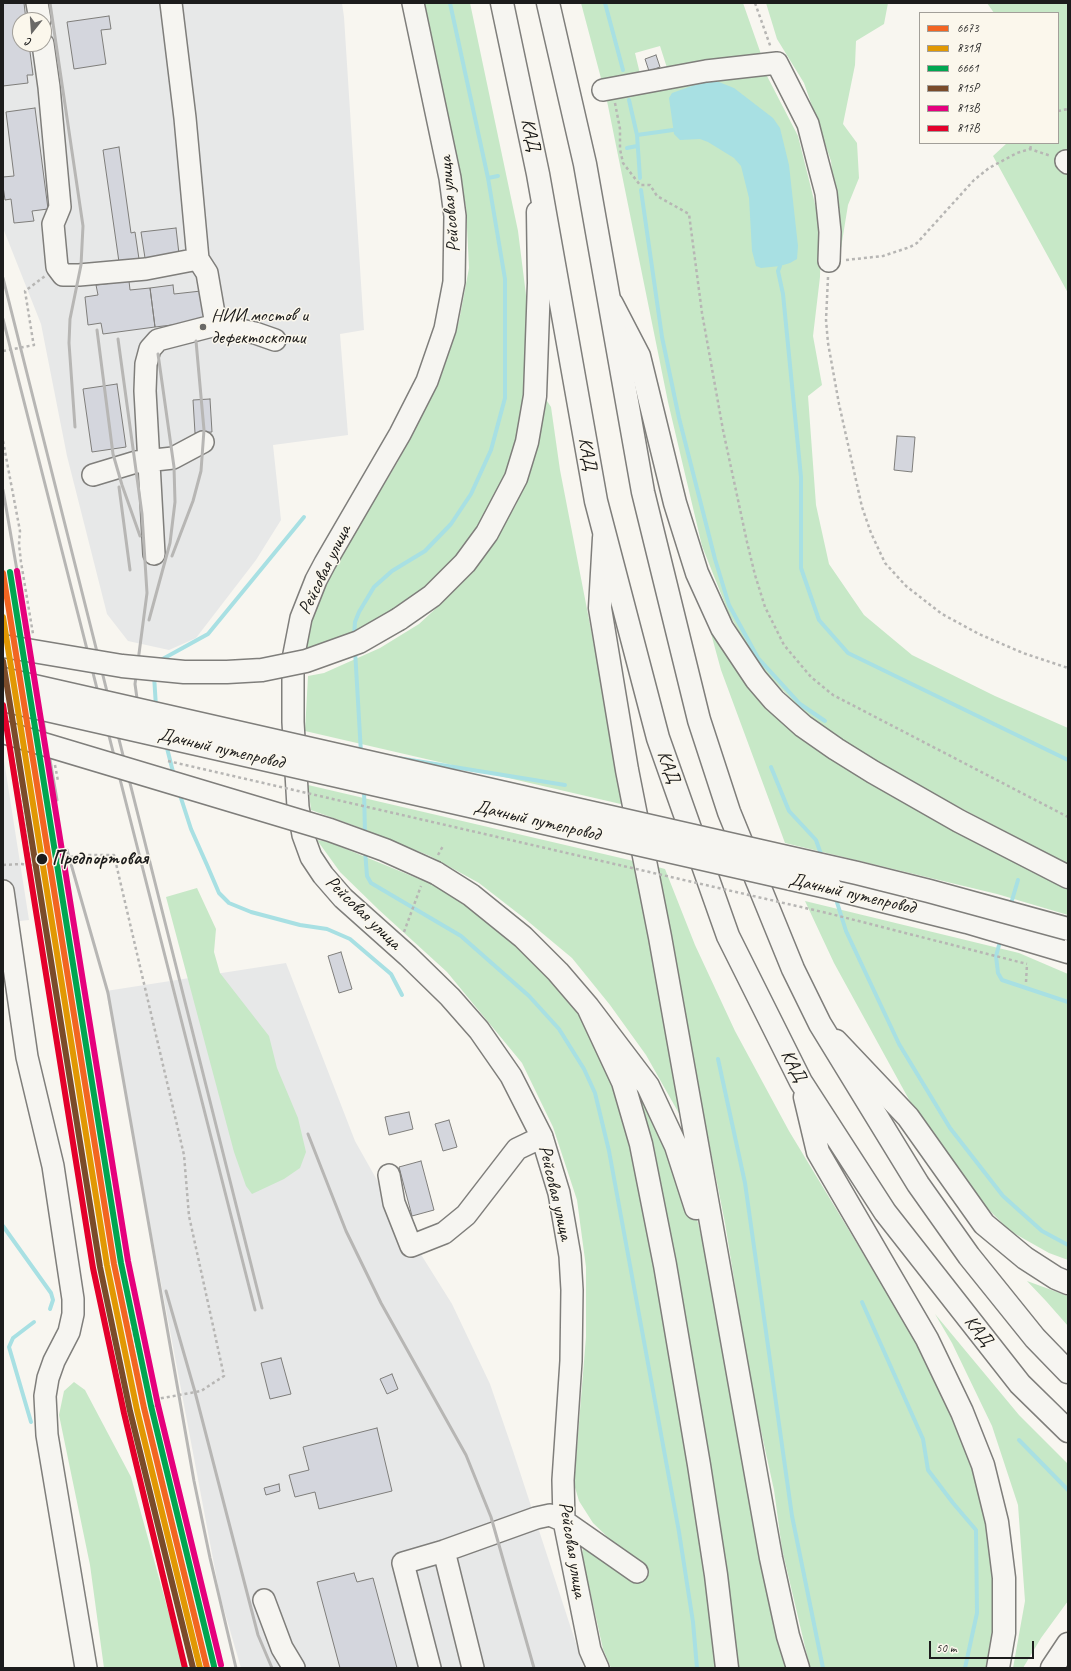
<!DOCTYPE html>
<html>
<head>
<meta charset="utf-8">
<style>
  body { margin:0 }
  #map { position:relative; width:1071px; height:1671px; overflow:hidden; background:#f8f6f0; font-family:Caveat,sans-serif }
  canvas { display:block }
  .frame { position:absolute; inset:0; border:4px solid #1c1c1c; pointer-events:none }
  .legend { position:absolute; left:919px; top:12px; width:140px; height:132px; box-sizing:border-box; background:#fbf7ec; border:1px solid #a29f99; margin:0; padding:5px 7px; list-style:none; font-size:12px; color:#1c1c1c }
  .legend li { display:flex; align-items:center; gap:8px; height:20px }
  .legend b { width:20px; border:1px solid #a29f99 }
  .north { position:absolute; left:12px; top:12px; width:40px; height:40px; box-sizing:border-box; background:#fbf7ec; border:1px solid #a29f99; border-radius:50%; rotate:197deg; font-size:11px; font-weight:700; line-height:16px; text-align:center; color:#1c1c1c }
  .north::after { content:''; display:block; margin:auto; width:14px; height:18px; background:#696866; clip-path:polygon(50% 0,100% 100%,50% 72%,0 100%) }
  .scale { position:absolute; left:929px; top:1641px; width:105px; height:18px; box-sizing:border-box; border:2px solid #1c1c1c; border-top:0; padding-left:5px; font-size:12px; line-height:14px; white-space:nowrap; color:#1c1c1c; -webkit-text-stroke:3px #fbf7ec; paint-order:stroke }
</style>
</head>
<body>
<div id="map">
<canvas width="1071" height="1671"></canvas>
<div class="frame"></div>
<ul class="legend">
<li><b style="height:5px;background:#f26522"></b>6673</li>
<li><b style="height:5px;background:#e19803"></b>831Я</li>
<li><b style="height:5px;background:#00a651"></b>6661</li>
<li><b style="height:5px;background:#7a4b2a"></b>815Р</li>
<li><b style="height:5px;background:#e5007d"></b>813В</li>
<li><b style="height:5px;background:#e4002b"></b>817В</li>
</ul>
<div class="north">С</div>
<div class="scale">50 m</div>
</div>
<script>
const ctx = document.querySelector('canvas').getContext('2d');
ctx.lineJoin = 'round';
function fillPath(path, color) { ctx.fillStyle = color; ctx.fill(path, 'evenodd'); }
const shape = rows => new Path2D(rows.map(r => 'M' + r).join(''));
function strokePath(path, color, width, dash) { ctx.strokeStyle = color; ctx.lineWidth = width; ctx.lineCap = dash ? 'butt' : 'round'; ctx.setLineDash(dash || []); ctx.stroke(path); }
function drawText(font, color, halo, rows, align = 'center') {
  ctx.font = font + ' Caveat,sans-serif'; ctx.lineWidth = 3; ctx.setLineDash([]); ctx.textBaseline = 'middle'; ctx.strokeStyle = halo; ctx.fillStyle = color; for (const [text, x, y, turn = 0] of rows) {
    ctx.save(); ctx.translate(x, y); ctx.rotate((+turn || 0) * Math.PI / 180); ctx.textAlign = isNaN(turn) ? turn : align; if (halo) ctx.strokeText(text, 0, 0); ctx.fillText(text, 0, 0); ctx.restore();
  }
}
fillPath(shape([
  [3,3,342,3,344,17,364,330,340,334,348,435,273,445,281,520,256,560,196,638,169,650,128,641,107,614,67,456,41,324,3,228],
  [20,20,44,20,44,44,20,44],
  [3,754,29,920,3,923],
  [286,963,355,1141,400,1221,452,1304,490,1384,513,1451,584,1668,241,1668,220,1596,106,991]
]), '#e7e8e8');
fillPath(shape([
  [423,3,470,3,518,231,528,311,523,430,500,497,444,577,367,630,304,652,313,613,340,557,397,463,441,376,459,321,469,268,466,207],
  [581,3,743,3,762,57,668,71,660,46,635,53,641,78,602,82],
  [766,3,888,3,884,24,856,41,855,65,843,124,857,143,859,178,848,205,840,254,831,161,804,83,777,39],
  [987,3,1068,3,1068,293,993,156,1007,143,1058,143,1058,13,994,13],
  [767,76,798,136,821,228,820,277,813,336,822,385,808,396,816,505,829,564,864,615,912,655,995,696,1068,728,1068,864,867,759,806,714,758,665,729,614,702,546,668,402,606,96,710,77],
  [547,401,551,407,560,470,625,805,305,731,308,676,324,673,380,648,419,624,444,601,482,560,516,505,539,434,541,402],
  [704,608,760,695,1009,856,1068,888,1068,915,997,894,785,843,721,670],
  [308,785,638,862,684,1115,681,1117,646,1055,610,1005,572,958,524,918,479,883,430,856,358,827,311,810],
  [317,840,329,842,419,879,433,882,467,901,516,942,551,979,578,1011,607,1054,634,1140,697,1513,717,1668,611,1668,603,1649,582,1555,583,1547,622,1551,593,1523,579,1501,574,1484,586,1337,586,1267,577,1200,553,1127,522,1063,447,972,379,910,340,872],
  [654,866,665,869,695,945,735,1031,789,1131,928,1361,958,1418,986,1516,993,1566,995,1614,986,1668,810,1668,782,1549,774,1490,751,1385,725,1223],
  [197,888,216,929,214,952,220,973,269,1036,277,1068,298,1118,306,1152,300,1168,284,1179,252,1194,246,1186,234,1152,166,897],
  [805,901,1019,953,1068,974,1068,1260,1049,1253,1010,1231,946,1167,834,963],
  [640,1091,679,1167,698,1223,718,1302,788,1668,737,1668,716,1525,661,1185,643,1115,639,1095],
  [1027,1281,1068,1296,1068,1326,1046,1301],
  [935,1314,1019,1415,1068,1464,1068,1601,1041,1638,1023,1668,1013,1668,1025,1601,1018,1505,992,1426,952,1343],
  [74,1382,85,1390,131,1477,184,1668,104,1668,90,1565,59,1415,64,1391]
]), '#c7e8c7');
fillPath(shape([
  [706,81,719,82,734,88,773,118,780,128,789,165,798,246,797,259,790,263,780,266,761,268,756,266,752,251,749,198,741,166,734,158,708,142,700,139,680,140,674,134,669,98,672,93]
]), '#a8e0e3');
strokePath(shape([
  [605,3,623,70],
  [629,100,637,135,640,178],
  [637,135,673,130],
  [627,148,637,146],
  [488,178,498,176],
  [641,190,662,337,679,418,715,559,729,605,758,658,800,704,825,721],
  [780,266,778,271,783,294,801,477,801,568,819,620,848,653,1068,760],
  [354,636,355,622,359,612,374,587,392,571,425,551,451,524,471,494,491,450,505,398,505,279,488,178,450,3],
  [355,650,361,753],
  [159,661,208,634,304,517],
  [154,675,156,707],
  [166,744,174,776],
  [392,757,565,785],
  [771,767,789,811,816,840,822,857],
  [364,788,365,835],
  [179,792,191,829,207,865,219,893,229,903,251,912,300,925,327,929,350,939,391,974,402,995],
  [365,850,367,876,371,883,461,936,529,996,559,1029,584,1069,595,1093,609,1151,679,1532,693,1622,697,1668],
  [835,896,846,931,899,1044,950,1128,1003,1196,1042,1231,1068,1245],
  [1010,907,1018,880],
  [1001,938,996,956,998,973,1002,980,1068,1002],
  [718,1059,745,1183,792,1516,823,1668],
  [3,1226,51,1293,53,1300,50,1309],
  [862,1302,923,1439,928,1470,953,1503,976,1530,977,1613,965,1668],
  [31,1422,9,1347,13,1338,34,1322],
  [1019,1440,1068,1490]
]), '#a8e0e3', 4);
const building = shape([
  [3,3,24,3,26,20,20,20,20,44,29,44,33,75,27,75,28,83,3,86,3,3],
  [109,16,111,29,101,30,106,64,74,69,67,22,109,16],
  [656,55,660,67,649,71,645,59,656,55],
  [35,108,48,209,32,211,34,221,14,223,11,199,5,200,3,186,3,177,14,176,6,112,35,108],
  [119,147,131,233,135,232,139,259,119,262,103,150,119,147],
  [176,228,179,254,145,258,141,232,176,228],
  [129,281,130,290,150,288,155,327,103,334,101,323,88,325,85,297,98,295,96,285,129,281],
  [173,285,174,294,201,291,205,321,155,327,150,288,173,285],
  [117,384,126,447,92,452,83,389,117,384],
  [210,399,212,432,195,433,193,400,210,399],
  [897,436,915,437,912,472,894,470,897,436],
  [341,952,352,989,339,993,328,956,341,952],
  [409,1112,413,1129,389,1135,385,1117,409,1112],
  [449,1120,457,1147,443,1151,435,1124,449,1120],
  [421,1161,434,1210,412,1216,399,1167,421,1161],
  [281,1358,291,1394,270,1399,261,1363,281,1358],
  [392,1374,398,1389,387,1394,380,1379,392,1374],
  [377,1428,392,1491,319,1509,315,1492,295,1497,289,1475,309,1470,303,1447,377,1428],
  [279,1484,280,1491,266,1495,264,1488,279,1484],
  [354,1573,357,1582,373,1578,397,1668,340,1668,317,1582,354,1573]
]);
fillPath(building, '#d4d6dd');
strokePath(building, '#7f7e7b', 1);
const minor = shape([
  [37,3,40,20],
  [413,3,450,178,455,216,454,282,445,329,427,381,400,434,325,563,316,580,301,618,293,659,293,722,298,807,303,835,311,857,323,875,343,898,408,956,450,997,479,1030,511,1076,542,1137,559,1193,570,1256,572,1290,571,1361,563,1480,564,1521,590,1650,598,1668],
  [43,44,49,87,60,207,53,224,57,267,63,275,79,275,146,269,198,259,185,118,171,3],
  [603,90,706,71,777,63,808,124,817,159,826,193,830,232,829,261],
  [1066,161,1068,163],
  [198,259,207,273,216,325,255,333,275,340],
  [93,475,136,462,173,458,203,442],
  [154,554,145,391,146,364,150,349,158,340,216,325],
  [3,891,27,1057,53,1166,73,1299,73,1314,69,1332,54,1361,48,1378,45,1396,47,1435,86,1668],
  [389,1175,394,1203,411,1246,444,1233,466,1215,517,1149,542,1137],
  [444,1551,473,1668],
  [264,1600,282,1648,294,1668],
  [430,1668,403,1563,444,1551,536,1518,550,1515,564,1521,637,1572]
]);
const major = shape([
  [612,304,639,356,675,503,697,573,722,628,756,679,774,700,803,726,836,749,873,772,959,821,1068,877],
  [604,538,600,608,627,770,660,937,771,1558,788,1636,798,1668],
  [399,619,432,596,465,563,487,533,516,478,527,442,535,396,539,283,538,212],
  [436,873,471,895,523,937,558,972,588,1007,648,1086,676,1146,696,1208],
  [831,888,967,922,1068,952],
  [588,1007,623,1082,641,1144,665,1265,699,1465,716,1575,727,1668],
  [836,1041,908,1117,984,1224,1025,1258,1056,1278,1068,1283]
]);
const highway = shape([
  [502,3,538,174,596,501,658,738,728,936,801,1082,885,1212,1020,1384,1068,1431],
  [548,3,585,164,643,492,699,720,729,812,793,969,820,1024,918,1184,969,1256,1035,1338,1068,1372],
  [805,1097,818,1152,927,1339,962,1412,983,1465,997,1522,1004,1578,1004,1633,998,1668],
  [1052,1668,1068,1644]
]);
strokePath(minor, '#7f7e7b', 24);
strokePath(major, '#7f7e7b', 25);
strokePath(highway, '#7f7e7b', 25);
strokePath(shape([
  [755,3,771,48],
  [615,103,620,129,620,149,623,163,640,185,650,185,657,196,689,214,702,313,723,430,747,542,755,575,765,607,784,645,811,677,833,695,1068,817],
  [1058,111,1068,109],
  [1030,149,1032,143],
  [846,260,883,256,910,247,917,243,974,180,989,168,1017,153,1030,149,1051,156],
  [828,277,826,320,828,343,839,404,862,507,871,533,885,563,906,586,942,614,979,634,1023,653,1068,668],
  [33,341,25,291,45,276],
  [3,441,20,531,19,544,21,562,33,634],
  [12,752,31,866],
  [55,765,58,781],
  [438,855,443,846],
  [3,865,22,864,31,866,56,863,56,859,84,855,114,855,184,1155,189,1216,224,1376,201,1391,157,1399,155,1409,152,1410,134,1335,121,1263,56,863],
  [404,932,421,886],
  [1026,982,1027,964]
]), '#b7b6b4', 2.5, [3, 3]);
strokePath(minor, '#f6f5f1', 21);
strokePath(major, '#f6f5f1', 22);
strokePath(highway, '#f6f5f1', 22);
strokePath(shape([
  [50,3,83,226,81,265,70,319,69,343,75,427],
  [3,278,262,1308],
  [3,319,255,1310],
  [97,330,113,454,122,485,140,536],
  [118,339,142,514,147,593,135,684,140,720],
  [119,487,130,570],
  [3,490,57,800],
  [172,556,193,501,201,471,204,430,196,341],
  [149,620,170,543,175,502,174,467,158,354],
  [67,850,108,993,194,1481,210,1558,236,1668],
  [308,1134,346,1231,381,1303,466,1455,491,1517,534,1668],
  [166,1291,195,1392,258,1635,272,1668]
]), '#b7b6b4', 3);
const majorBridge = shape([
  [3,646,122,666,184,672,227,672,262,670,306,661,359,642,399,619],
  [3,679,857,873,929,891,1068,929],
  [3,700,831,888],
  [3,732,330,830,385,850,436,873]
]);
strokePath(majorBridge, '#7f7e7b', 25, []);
strokePath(shape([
  [3,351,34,345,33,341],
  [168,761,827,913,1027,964]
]), '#b7b6b4', 2.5, [3, 3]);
strokePath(majorBridge, '#f6f5f1', 22);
strokePath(shape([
  [3,573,114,1264,144,1408,207,1668]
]), '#f26522', 6);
strokePath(shape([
  [3,617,107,1265,137,1410,200,1668]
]), '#e19803', 6);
strokePath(shape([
  [10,572,121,1263,151,1406,214,1666]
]), '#00a651', 6);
strokePath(shape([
  [3,661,100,1267,130,1411,193,1668]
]), '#7a4b2a', 6);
strokePath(shape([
  [17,571,128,1261,158,1405,221,1665]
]), '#e5007d', 6);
strokePath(shape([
  [3,705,93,1268,124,1413,185,1668]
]), '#e4002b', 6);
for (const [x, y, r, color] of [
  [203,327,4,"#696866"],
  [42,859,6,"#1c1c1c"]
]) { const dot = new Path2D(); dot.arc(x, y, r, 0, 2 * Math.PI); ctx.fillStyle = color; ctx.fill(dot); strokePath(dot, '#fbf7ec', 1.5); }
drawText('19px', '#1c1c1c', '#fbf7ec', [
  ["КАД",530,135,78],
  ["Рейсовая улица",450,204,-95],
  ["КАД",587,454,80],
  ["Рейсовая улица",325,570,-64],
  ["Дачный путепровод",221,749,13],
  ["КАД",668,767,70],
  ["Дачный путепровод",537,821,13],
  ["Дачный путепровод",852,894,13],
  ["Рейсовая улица",363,913,44],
  ["КАД",793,1066,62],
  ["Рейсовая улица",555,1193,77],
  ["КАД",978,1331,52],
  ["Рейсовая улица",572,1550,81]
]);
drawText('19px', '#1c1c1c', '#fbf7ec', [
  ["НИИ мостов и",211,316],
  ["дефектоскопии",211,338]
], 'left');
drawText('bold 19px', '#1c1c1c', '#fbf7ec', [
  ["Предпортовая",52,859]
], 'left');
</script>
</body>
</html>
